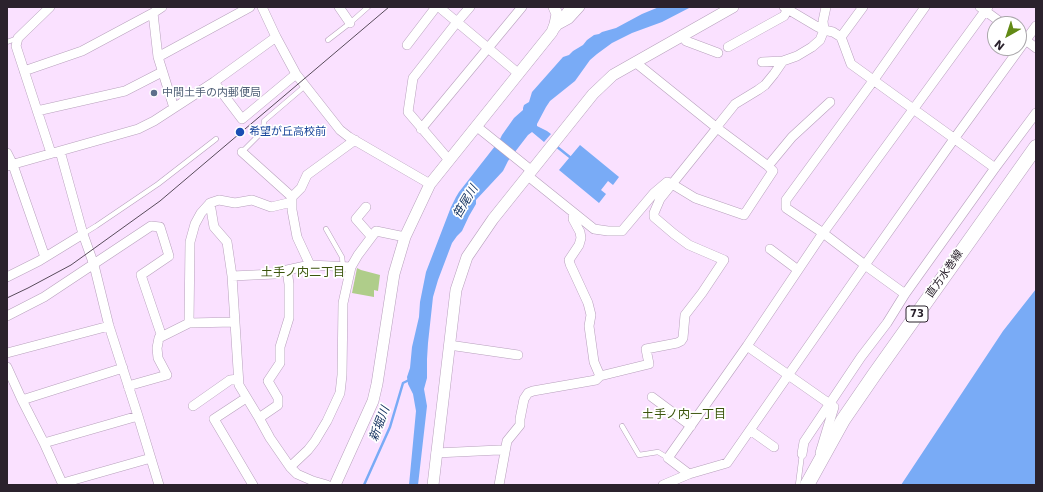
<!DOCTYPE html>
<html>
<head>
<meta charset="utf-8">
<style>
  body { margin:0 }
  #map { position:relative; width:1043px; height:492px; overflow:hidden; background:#fae1ff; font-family:"DejaVu Sans",sans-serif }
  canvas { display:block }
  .frame { position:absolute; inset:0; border:8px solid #2b222d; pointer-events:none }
  .north { position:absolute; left:987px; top:16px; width:40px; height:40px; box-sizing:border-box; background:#fff; border:1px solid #aaa7ab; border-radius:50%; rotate:219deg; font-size:11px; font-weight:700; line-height:16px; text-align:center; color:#2b222d }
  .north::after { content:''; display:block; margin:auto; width:14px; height:18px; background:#628a15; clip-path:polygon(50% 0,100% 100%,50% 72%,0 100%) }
</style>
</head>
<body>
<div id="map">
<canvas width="1043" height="492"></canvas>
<div class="frame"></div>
<div class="north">N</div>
</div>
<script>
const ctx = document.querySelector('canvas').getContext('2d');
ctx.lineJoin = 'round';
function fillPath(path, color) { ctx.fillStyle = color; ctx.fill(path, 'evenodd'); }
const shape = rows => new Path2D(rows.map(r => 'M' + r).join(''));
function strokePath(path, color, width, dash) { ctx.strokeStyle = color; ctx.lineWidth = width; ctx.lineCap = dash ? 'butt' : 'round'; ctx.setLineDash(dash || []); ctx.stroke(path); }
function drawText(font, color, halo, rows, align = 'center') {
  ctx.font = font + ' "DejaVu Sans","Noto Sans JP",sans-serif'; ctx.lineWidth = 3.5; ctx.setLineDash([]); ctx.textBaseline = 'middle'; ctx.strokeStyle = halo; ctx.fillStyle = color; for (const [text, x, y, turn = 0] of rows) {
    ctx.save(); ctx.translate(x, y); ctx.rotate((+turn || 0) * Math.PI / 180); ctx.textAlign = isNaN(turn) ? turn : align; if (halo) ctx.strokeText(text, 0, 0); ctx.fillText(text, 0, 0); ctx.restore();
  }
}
fillPath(shape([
  [357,268,361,270,380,275,378,291,374,290,374,297,352,293]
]), '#afcd8a');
fillPath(shape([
  [659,7,691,7,662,22,632,33,612,43,597,54,590,60,575,81,550,101,546,107,537,124,537,126,547,131,551,134,544,142,532,132,528,135,508,161,503,171,476,200,476,204,469,216,462,231,457,236,452,243,438,280,433,297,428,343,427,359,427,378,424,389,427,406,418,485,409,485,416,411,413,394,408,384,407,377,410,368,412,347,419,317,420,302,426,272,451,207,456,197,459,192,499,141,502,135,514,118,523,110,523,108,524,105,529,102,532,92,563,57,569,55,573,51,583,45,587,40,594,35,599,34,602,32,616,28,642,14],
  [580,145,619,177,613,185,608,181,601,190,606,194,599,203,559,170],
  [1036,289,1036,485,901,485,1003,331]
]), '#79abf6');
strokePath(shape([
  [556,146,571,158],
  [364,485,390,427,403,383,409,380]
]), '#79abf6', 2.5);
const service = shape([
  [328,40,350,23,368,7],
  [7,42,18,38],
  [242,152,263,131,264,121,305,86],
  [326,229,342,257,343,266],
  [83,234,96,226,158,184,216,139],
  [622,426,639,455,658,452,668,458],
  [798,485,802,454]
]);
const minor = shape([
  [50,7,18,38,16,46,51,153],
  [262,7,276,37,296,74,340,130,349,137,430,184],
  [339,7,350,23],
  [439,7,519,74],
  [784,7,816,26,824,30,833,32,841,37,851,64,995,168],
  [980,7,1003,24],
  [153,13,158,57,174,108],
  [559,23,570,7],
  [553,31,558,25,569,19,580,7],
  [682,35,686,41,718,53],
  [1019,35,1036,48],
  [841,37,863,7],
  [407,45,436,7],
  [728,47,784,16,788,9],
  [158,57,250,7],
  [762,62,783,61,797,56,812,47,820,40,824,30,823,21,826,7],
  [24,71,82,51,153,13,162,7],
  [214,82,242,119,296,74],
  [37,111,125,91,162,72],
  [476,126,532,171],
  [421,129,522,7],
  [60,151,83,234,94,265,109,326,138,416,159,485],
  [242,152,292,197,292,210,297,237,310,265],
  [7,153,13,165,45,257],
  [449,160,408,112,413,78,457,22,470,7],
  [7,166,138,129,154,121,214,82,276,37],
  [768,166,792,137,830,102],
  [528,176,594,229,608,231,622,231,654,193,667,182,672,184,717,128,719,124,735,104,758,90,765,85,774,74,783,61],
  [292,197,301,188,307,175,355,140],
  [210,203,201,213,195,224,190,242,189,323,234,322],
  [366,207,356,219,371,236],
  [574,213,573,219,580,232,581,238,579,245,569,260,570,264,588,303,591,315,589,326,594,362,600,376],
  [770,249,798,270],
  [232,276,227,242,214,227,210,203,219,200,235,203,252,200,271,207,292,202],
  [7,277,39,261,83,234],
  [905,294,865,265,823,233,786,208,786,200,873,81,925,7],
  [7,316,44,297,151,226,160,227,169,256,141,275,161,334,159,338,157,348,158,358,167,375,128,386],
  [159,338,189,323],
  [449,345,518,355],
  [747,346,834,407,820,453],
  [7,353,109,326],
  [7,367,22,400,44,443,63,485],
  [652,397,691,426],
  [246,398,214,419,253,485],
  [22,400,123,368],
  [193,406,230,380,238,379],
  [259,418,278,405,278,398,268,381,280,363,280,347,289,318,289,284,287,270],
  [750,430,774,447],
  [44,443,138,416],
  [436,453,499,450,505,451],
  [802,454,804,442,861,357,887,323,905,294,995,168,1036,113],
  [290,467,308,450,315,441,327,421,340,393,342,375,343,303,351,267,358,255,376,231,405,237],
  [689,474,668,458,747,346,823,233,988,7],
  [63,483,151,458],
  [327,485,313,481,297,474,290,467,270,438,259,418,239,385,232,276,275,274,287,270,310,265,351,267],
  [499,485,507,441,520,425,520,419,524,399,528,393,533,391,596,380,600,376,649,364,646,349,677,343,681,341,683,338,685,315,702,293,724,260,689,245,674,234,654,217,654,213,660,199,672,184,695,198,744,215,773,171,768,166,717,128,635,62],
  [663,485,689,474,727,463,865,265,954,139,1036,26]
]);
const tertiary = shape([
  [335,485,373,401,377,384,394,274,405,237,430,184,552,32,555,24,557,14,554,7],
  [433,485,456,290,467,257,493,219,593,94,613,75,733,7]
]);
const primary = shape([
  [807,485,843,420,874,375,1036,147]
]);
strokePath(service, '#b7a0bc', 5.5);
strokePath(minor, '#b7a0bc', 10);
strokePath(tertiary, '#b7a0bc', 12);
strokePath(primary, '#b7a0bc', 15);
strokePath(service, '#fff', 4.5);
strokePath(minor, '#fff', 9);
strokePath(tertiary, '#fff', 11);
strokePath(primary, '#fff', 14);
strokePath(shape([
  [7,298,28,288,71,265,160,201,389,7]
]), '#574b5a', 1);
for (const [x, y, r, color] of [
  [154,93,4,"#5c6f8a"],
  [240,132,5,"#1a4fb4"]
]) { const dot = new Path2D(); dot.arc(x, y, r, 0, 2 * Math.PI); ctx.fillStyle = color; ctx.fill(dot); strokePath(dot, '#fff', 1.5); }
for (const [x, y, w] of [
  [917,314,22]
]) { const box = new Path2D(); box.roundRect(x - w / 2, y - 8, w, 16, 3); ctx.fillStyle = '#fff'; ctx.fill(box); strokePath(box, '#2b222d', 1); }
drawText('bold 10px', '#2b222d', null, [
  ["73",917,314]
]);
drawText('11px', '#4e5e75', '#fff', [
  ["中間土手の内郵便局",162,93]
], 'left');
drawText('11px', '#164399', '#fff', [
  ["希望が丘高校前",249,132]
], 'left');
drawText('11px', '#2b222d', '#fff', [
  ["直方水巻線",945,274,-55]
]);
drawText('italic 12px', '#0d2d5b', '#fff', [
  ["笹尾川",466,202,-59],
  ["新堀川",380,424,-69]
]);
drawText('12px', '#3b540c', '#fff', [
  ["土手ノ内二丁目",303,273],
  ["土手ノ内一丁目",684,415]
]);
</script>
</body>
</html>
